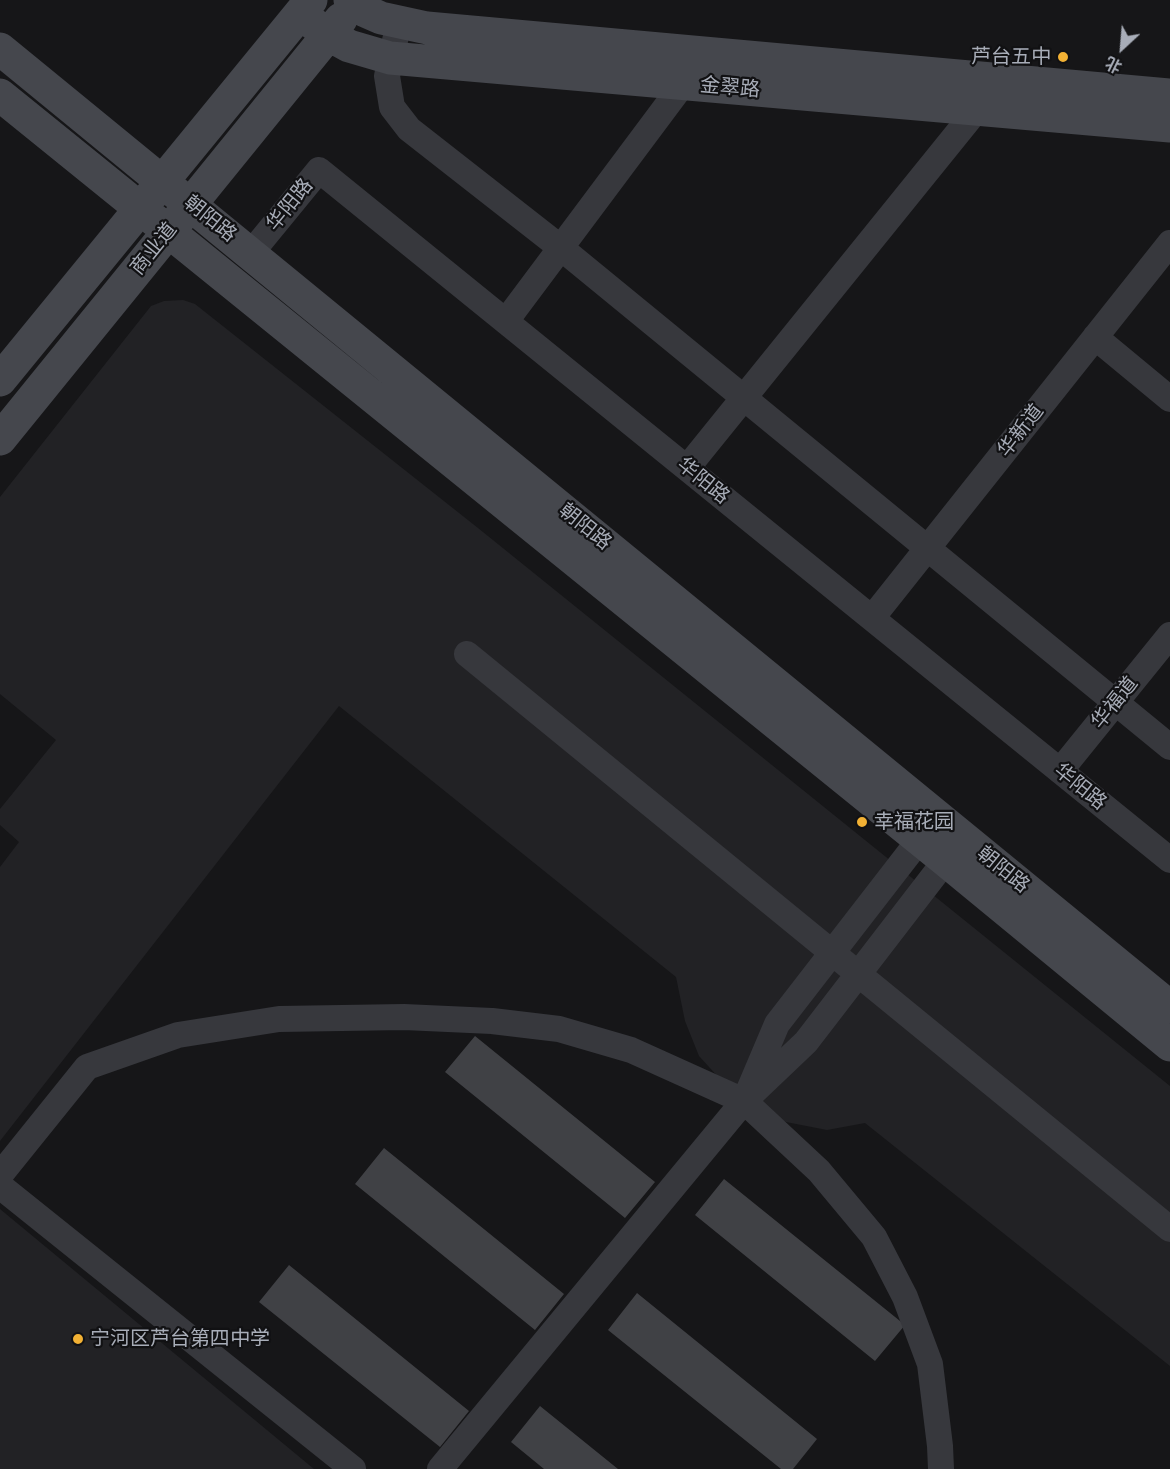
<!DOCTYPE html>
<html>
<head>
<meta charset="utf-8">
<style>
  body { margin:0 }
  #map { position:relative; width:1170px; height:1469px; overflow:hidden; background:#161618; font-family:Karla,"Noto Sans SC",sans-serif }
  canvas { display:block }
  .north { position:absolute; left:1092px; top:18px; width:60px; height:60px; -webkit-text-stroke:4px #111113; paint-order:stroke; rotate:206deg; font-size:16px; font-weight:700; line-height:24px; text-align:center; color:#a8adb8 }
  .north::after { content:''; display:block; margin:auto; width:21px; height:27px; background:#a8adb8; clip-path:polygon(50% 0,100% 100%,50% 72%,0 100%) }
</style>
</head>
<body>
<div id="map">
<canvas width="1170" height="1469"></canvas>
<div class="north">北</div>
</div>
<script>
const ctx = document.querySelector('canvas').getContext('2d');
ctx.lineJoin = 'round';
function fillPath(path, color) { ctx.fillStyle = color; ctx.fill(path, 'evenodd'); }
const shape = rows => new Path2D(rows.map(r => 'M' + r).join(''));
function strokePath(path, color, width, dash) { ctx.strokeStyle = color; ctx.lineWidth = width; ctx.lineCap = dash ? 'butt' : 'round'; ctx.setLineDash(dash || []); ctx.stroke(path); }
function drawText(font, color, halo, rows, align = 'center') {
  ctx.font = font + ' Karla,"Noto Sans SC",sans-serif'; ctx.lineWidth = 4.5; ctx.setLineDash([]); ctx.textBaseline = 'middle'; ctx.strokeStyle = halo; ctx.fillStyle = color; for (const [text, x, y, turn = 0] of rows) {
    ctx.save(); ctx.translate(x, y); ctx.rotate((+turn || 0) * Math.PI / 180); ctx.textAlign = isNaN(turn) ? turn : align; if (halo) ctx.strokeText(text, 0, 0); ctx.fillText(text, 0, 0); ctx.restore();
  }
}
fillPath(shape([
  [183,300,195,304,478,528,1170,1086,1170,1366,865,1123,827,1130,786,1122,755,1106,720,1079,699,1056,685,1021,676,977,339,706,0,1141,0,867,19,842,0,825,0,809,56,740,0,694,0,497,151,306,164,301],
  [0,1209,314,1469,0,1469]
]), '#222225');
fillPath(shape([
  [475,1036,655,1182,625,1218,445,1072],
  [384,1148,564,1294,535,1330,355,1184],
  [724,1179,905,1325,875,1361,695,1215],
  [289,1265,469,1411,440,1447,259,1302],
  [637,1293,817,1439,793,1469,781,1469,608,1330],
  [540,1406,618,1469,544,1469,511,1442]
]), '#404145');
strokePath(shape([
  [399,23,387,76,392,107,409,129,561,248,1170,747],
  [251,253,319,170,1170,860],
  [506,321,683,84],
  [1095,337,1170,399],
  [687,468,978,108],
  [872,618,1170,243],
  [467,654,1170,1229],
  [1060,771,1170,635],
  [749,1090,777,1024,931,825],
  [0,1175,87,1067,178,1035,279,1019,404,1017,492,1021,559,1029,631,1050,744,1101,819,1171,874,1237,905,1297,930,1364,940,1446,941,1469],
  [0,1186,353,1469],
  [440,1469,744,1101,806,1042,956,847]
]), '#37383d', 26);
strokePath(shape([
  [350,0,365,11,381,18,427,28,1170,95],
  [300,14,329,35,349,46,390,58,1170,126],
  [0,49,1170,1007],
  [0,95,945,860,1170,1045],
  [0,380,311,0],
  [0,439,341,19]
]), '#45474d', 33);
for (const [x, y, r, color] of [
  [1063,57,6,"#f2b134"],
  [862,822,6,"#f2b134"],
  [78,1339,6,"#f2b134"]
]) { const dot = new Path2D(); dot.arc(x, y, r, 0, 2 * Math.PI); ctx.fillStyle = color; ctx.fill(dot); strokePath(dot, '#111113', 2); }
drawText('20px', '#a8adb8', '#111113', [
  ["芦台五中",1051,57,"right"],
  ["幸福花园",874,822],
  ["宁河区芦台第四中学",90,1339]
], 'left');
drawText('20px', '#a8adb8', '#111113', [
  ["金翠路",730,88,5],
  ["华阳路",290,205,-51],
  ["朝阳路",210,219,39],
  ["商业道",154,249,-51],
  ["华新道",1021,431,-52],
  ["华阳路",703,481,39],
  ["朝阳路",585,527,39],
  ["华福道",1115,703,-51],
  ["华阳路",1080,787,39],
  ["朝阳路",1003,870,39]
]);
</script>
</body>
</html>
